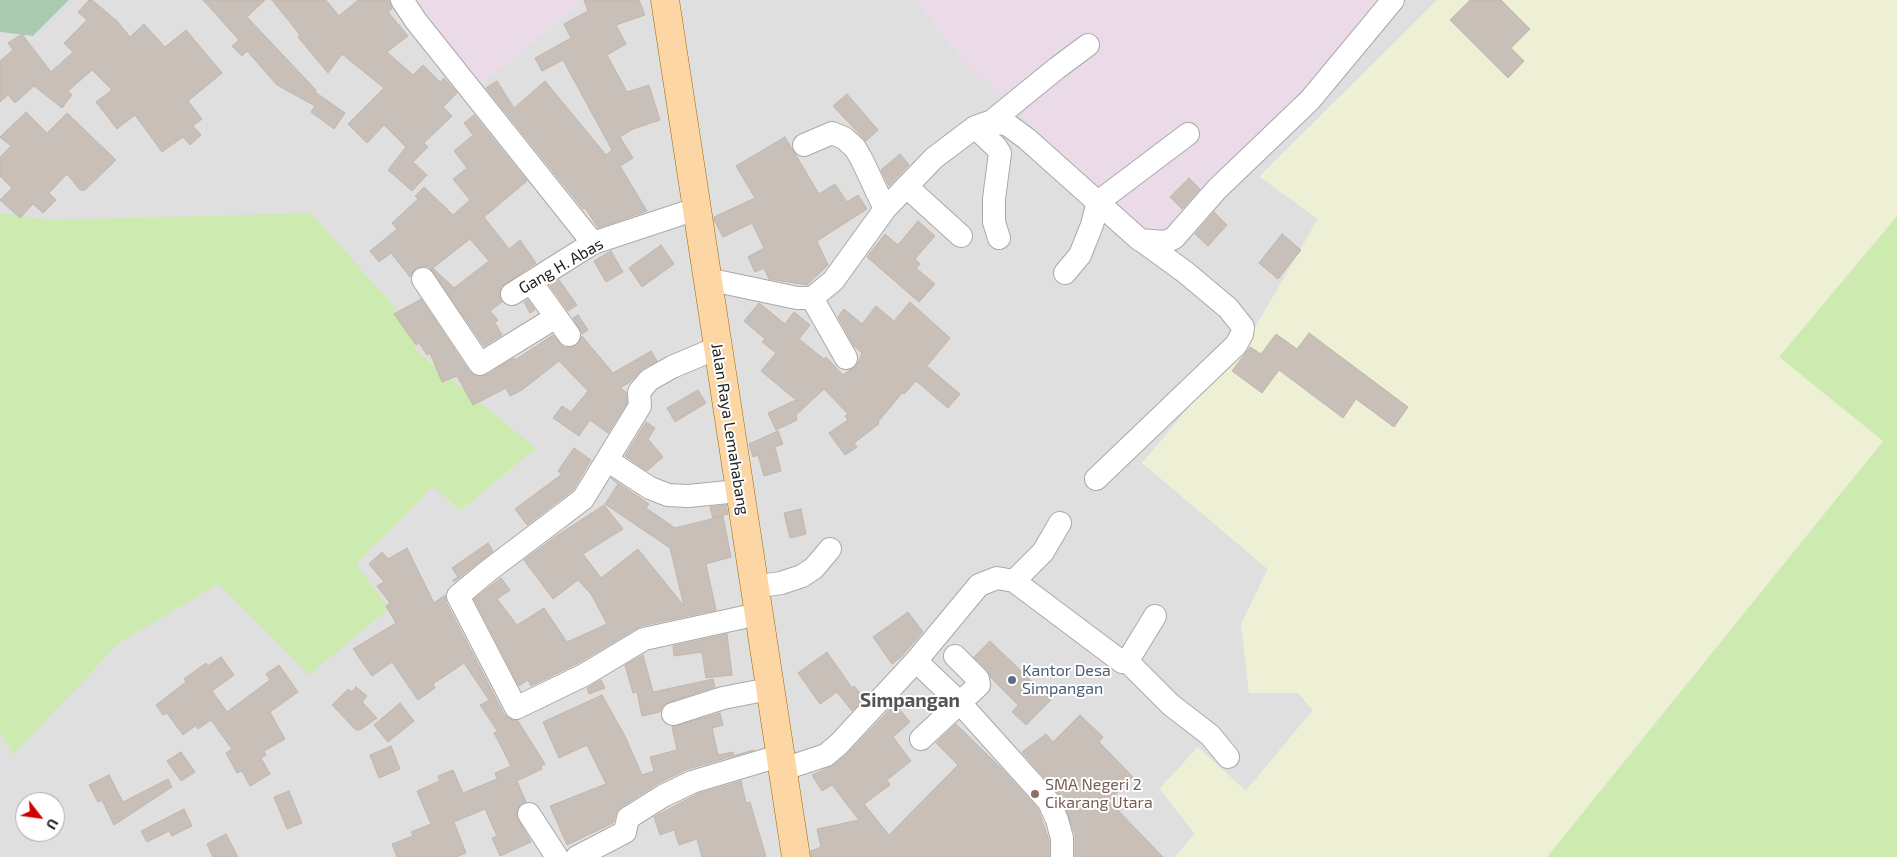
<!DOCTYPE html>
<html>
<head>
<meta charset="utf-8">
<style>
  body { margin:0 }
  #map { position:relative; width:1897px; height:857px; overflow:hidden; background:#f2efe9; font-family:"Exo 2",sans-serif }
  canvas { display:block }
  .north { position:absolute; left:15px; top:792px; width:50px; height:50px; box-sizing:border-box; background:#fff; border:1px solid #a7a7a7; border-radius:50%; rotate:120deg; font-size:14px; font-weight:700; line-height:20px; text-align:center; color:#222 }
  .north::after { content:''; display:block; margin:auto; width:18px; height:22px; background:#d40000; clip-path:polygon(50% 0,100% 100%,50% 72%,0 100%) }
</style>
</head>
<body>
<div id="map">
<canvas width="1897" height="857"></canvas>
<div class="north">U</div>
</div>
<script>
const ctx = document.querySelector('canvas').getContext('2d');
ctx.lineJoin = 'round';
function fillPath(path, color) { ctx.fillStyle = color; ctx.fill(path, 'evenodd'); }
const shape = rows => new Path2D(rows.map(r => 'M' + r).join(''));
function strokePath(path, color, width, dash) { ctx.strokeStyle = color; ctx.lineWidth = width; ctx.lineCap = dash ? 'butt' : 'round'; ctx.setLineDash(dash || []); ctx.stroke(path); }
function drawText(font, color, halo, rows, align = 'center') {
  ctx.font = font + ' "Exo 2",sans-serif'; ctx.lineWidth = 4; ctx.setLineDash([]); ctx.textBaseline = 'middle'; ctx.strokeStyle = halo; ctx.fillStyle = color; for (const [text, x, y, turn = 0] of rows) {
    ctx.save(); ctx.translate(x, y); ctx.rotate((+turn || 0) * Math.PI / 180); ctx.textAlign = isNaN(turn) ? turn : align; if (halo) ctx.strokeText(text, 0, 0); ctx.fillText(text, 0, 0); ctx.restore();
  }
}
fillPath(shape([
  [69,0,406,0,470,92,584,0,917,0,960,57,1394,0,1437,0,1260,176,1318,219,1254,331,1143,463,1268,569,1241,624,1250,693,1298,693,1313,710,1246,791,1160,789,1195,834,1175,857,0,857,0,32,33,36],
  [405,320,417,351,535,448,460,511,433,485,356,564],
  [25,802,55,802,55,832,25,832]
]), '#e0dfdf');
fillPath(shape([
  [406,0,584,0,470,92],
  [917,0,1394,0,1157,246,960,57]
]), '#ebdbe8');
fillPath(shape([
  [1437,0,1897,0,1897,216,1779,357,1883,440,1547,857,1175,857,1195,834,1160,788,1198,747,1246,791,1313,710,1298,693,1249,693,1241,624,1268,569,1142,463,1253,331,1318,219,1260,177]
]), '#eef0d5');
fillPath(shape([
  [0,213,52,220,311,213,405,319,417,351,536,448,460,511,433,486,356,564,389,608,309,675,219,584,119,643,13,755,0,731],
  [1897,216,1897,857,1547,857,1883,441,1779,357]
]), '#cdebb0');
fillPath(shape([
  [0,0,69,0,33,36,0,32]
]), '#aacbaf');
const building = shape([
  [89,0,92,0,117,21,130,37,144,24,165,47,186,30,222,73,188,101,202,119,193,126,201,135,190,145,183,137,162,152,135,115,117,129,96,102,112,90,92,70,68,91,72,95,62,108,34,86,15,103,8,95,0,102,0,61,13,50,8,43,22,34,51,72,73,52,64,43,87,20,78,12,89,0],
  [203,0,265,0,247,17,316,90,315,92,345,113,334,129,311,112,315,106,277,85,247,51,242,56,232,46,239,40,203,0],
  [272,0,326,0,339,16,358,0,389,0,392,9,388,12,408,36,387,52,413,75,423,65,440,82,444,78,457,93,443,107,452,116,424,143,428,147,413,162,427,175,412,191,388,170,406,147,384,125,367,143,348,124,384,88,342,54,328,73,298,37,300,35,272,0],
  [584,0,639,0,645,15,616,25,626,44,607,55,627,92,649,85,660,120,633,129,620,137,633,158,620,166,647,211,598,228,585,208,583,209,486,88,497,81,514,108,545,81,606,155,612,150,563,60,542,71,535,58,571,38,564,24,588,11,584,0],
  [1470,0,1501,0,1530,29,1511,48,1524,61,1508,78,1450,20,1470,0],
  [847,94,878,130,866,141,833,106,847,94],
  [26,112,47,133,67,113,116,160,85,190,80,190,67,174,49,193,56,200,43,213,33,204,20,218,0,200,12,188,0,176,0,157,11,146,0,137,26,112],
  [474,115,527,181,484,217,509,249,520,240,536,263,501,287,499,295,502,302,490,311,498,320,495,323,502,335,484,346,429,267,423,266,416,268,410,277,391,253,379,262,370,251,397,229,392,223,418,199,415,196,424,187,453,215,470,200,453,179,467,168,454,151,473,135,464,123,474,115],
  [470,239,489,261,454,288,433,268,470,239],
  [785,137,819,194,835,184,847,202,858,195,867,209,817,241,828,265,807,285,769,279,764,268,755,272,748,257,764,248,752,223,723,237,714,220,714,217,755,198,736,166,785,137],
  [900,154,909,165,889,186,881,170,900,154],
  [1189,178,1200,189,1182,209,1170,197,1189,178],
  [1214,212,1227,225,1208,246,1195,234,1214,212],
  [918,221,935,236,915,259,920,264,916,268,935,284,919,302,867,257,885,234,898,245,918,221],
  [1282,234,1301,250,1278,279,1259,263,1282,234],
  [661,245,674,264,642,287,629,268,661,245],
  [611,251,623,272,606,282,594,261,611,251],
  [559,280,577,305,568,311,550,286,559,280],
  [421,299,469,371,475,376,487,375,514,358,515,360,553,335,563,347,570,348,577,345,582,336,613,373,651,351,657,361,642,369,630,382,620,388,626,392,627,403,608,433,590,420,579,436,553,418,562,406,571,412,588,391,559,361,522,390,510,396,506,388,473,405,457,376,442,382,430,353,427,355,419,343,416,345,394,314,421,299],
  [528,300,535,310,530,313,524,302,528,300],
  [910,302,950,338,927,366,960,394,948,408,916,381,904,394,902,393,878,422,879,424,854,443,857,447,845,455,829,433,848,420,845,416,848,414,824,389,796,415,797,420,776,430,768,413,796,400,761,371,776,353,762,342,765,339,744,321,759,303,785,324,794,312,810,325,799,339,824,359,826,357,843,375,857,365,862,353,854,346,838,317,844,309,862,324,876,306,894,321,910,302],
  [578,315,588,330,582,334,573,318,578,315],
  [1309,333,1408,407,1394,427,1356,399,1343,418,1279,370,1262,393,1232,371,1250,347,1261,354,1276,334,1297,349,1309,333],
  [698,390,706,403,675,422,667,408,698,390],
  [646,422,655,428,648,439,663,457,647,471,625,456,646,422],
  [778,431,783,444,775,447,781,471,764,476,758,455,753,457,749,444,778,431],
  [574,448,591,460,573,490,527,525,515,509,562,474,558,471,574,448],
  [611,478,649,504,646,508,675,528,723,516,731,557,706,564,716,610,641,626,578,663,531,686,528,680,519,686,474,599,501,578,510,590,497,599,517,625,544,608,567,642,607,624,591,594,578,580,553,599,524,560,555,537,604,505,623,529,583,554,601,578,638,549,684,606,670,548,605,504,618,484,611,478],
  [726,505,728,514,713,518,710,507,726,505],
  [801,509,806,534,790,538,784,513,801,509],
  [488,543,493,551,454,582,453,580,458,577,452,568,488,543],
  [407,548,434,603,445,595,446,602,504,714,509,719,518,721,545,764,541,766,542,769,517,781,526,802,518,808,516,815,531,842,500,856,492,838,497,836,485,809,454,822,466,853,456,857,397,857,392,844,413,836,411,832,431,824,417,791,440,781,438,776,453,770,463,793,497,779,495,773,511,766,494,733,498,732,480,705,489,700,464,663,433,684,435,688,418,700,392,662,372,676,353,649,396,623,386,606,390,603,377,586,384,582,369,564,382,552,388,559,407,548],
  [908,612,923,632,901,657,892,664,873,637,908,612],
  [727,634,732,675,706,678,702,652,674,656,673,646,727,634],
  [990,641,1051,700,1026,725,1012,712,1018,705,991,678,987,670,974,657,990,641],
  [827,652,852,688,854,686,864,698,852,711,837,692,820,704,798,673,827,652],
  [643,655,653,692,713,679,715,687,669,702,663,706,660,712,642,716,637,692,633,693,625,665,643,655],
  [221,657,234,675,212,691,227,712,270,680,266,674,279,665,298,692,270,712,285,739,264,751,266,755,261,758,270,774,250,786,242,771,237,773,226,753,232,749,211,720,198,729,195,726,183,735,167,713,163,715,156,705,186,682,184,679,206,663,208,666,221,657],
  [601,680,605,688,589,694,587,688,601,680],
  [356,687,367,696,362,702,377,718,360,730,356,730,332,705,348,689,352,692,356,687],
  [602,695,625,736,642,775,654,771,650,757,677,750,672,727,720,713,723,725,712,728,718,755,733,752,734,756,754,750,688,769,657,784,621,807,617,811,613,823,567,845,550,806,606,784,587,745,559,758,543,722,602,695],
  [400,703,414,721,388,742,374,725,400,703],
  [895,704,910,722,893,737,911,761,887,780,890,785,864,804,889,835,958,765,936,743,956,724,1001,768,1038,809,1049,840,1049,857,811,857,811,851,821,847,817,829,859,820,832,785,822,791,812,775,834,765,847,754,895,704],
  [1080,715,1103,737,1099,742,1133,777,1109,801,1163,857,1075,857,1075,834,1061,797,1022,752,1046,734,1053,742,1080,715],
  [391,746,400,769,379,778,370,755,391,746],
  [181,752,195,772,181,781,167,761,181,752],
  [109,775,123,802,168,779,172,787,114,825,102,800,98,802,89,785,109,775],
  [741,781,746,803,750,802,766,857,702,857,697,839,679,845,674,830,660,835,654,817,697,794,741,781],
  [289,791,302,823,287,829,274,797,289,791],
  [184,809,192,826,172,836,169,831,147,842,141,831,184,809],
  [226,834,238,857,213,857,207,844,226,834]
]);
fillPath(building, '#c7bfb8');
strokePath(building, '#c4b6ab', 1);
const minor = shape([
  [402,0,416,21,593,243],
  [992,121,1057,68,1088,45],
  [975,127,996,147,1000,153,994,199,994,222,999,238],
  [804,145,832,133,844,138,855,148,862,160,885,209],
  [907,187,961,236],
  [1065,273,1080,255,1092,225,1098,202,1188,134],
  [423,279,480,364,556,317],
  [707,279,797,298,812,298,833,281,885,209,934,158,975,127,992,121,1008,125,1027,139,1140,240,1165,242,1174,238,1217,189,1310,100,1393,0],
  [531,282,569,335],
  [512,294,593,243,696,209],
  [812,298,846,358],
  [717,348,672,367,649,380,639,392,640,406,583,499,488,571,458,596,516,708,584,675,644,639,758,614],
  [607,460,650,488,668,495,688,496,739,491],
  [1096,479,1236,345,1242,334,1243,327,1228,308,1185,272,1141,240],
  [1014,581,1043,552,1060,523],
  [754,587,781,583,802,576,814,568,830,549],
  [916,661,960,703,1049,802,1057,820,1062,838,1062,857],
  [1127,661,1171,705,1210,735,1228,757],
  [673,714,723,698,769,689],
  [921,739,979,685,978,679,955,656],
  [781,770,826,755,839,744,916,661,979,585,997,578,1014,581,1122,662,1130,657,1155,616],
  [529,814,557,857],
  [577,857,625,832,628,818,663,796,692,782,779,756]
]);
const major = shape([
  [665,0,796,857]
]);
strokePath(minor, '#a9a9a9', 24);
strokePath(major, '#a06b00', 29);
strokePath(minor, '#fff', 22);
strokePath(major, '#fcd6a4', 28);
for (const [x, y, r, color] of [
  [1012,680,5,"#5c6f8a"],
  [1035,794,5,"#8d6e63"]
]) { const dot = new Path2D(); dot.arc(x, y, r, 0, 2 * Math.PI); ctx.fillStyle = color; ctx.fill(dot); strokePath(dot, '#fff', 2); }
drawText('16px', '#222', '#fff', [
  ["Gang H. Abas",561,266,-30],
  ["Jalan Raya Lemahabang",730,429,81]
]);
drawText('16px', '#4e5e75', '#fff', [
  ["Kantor Desa",1022,671],
  ["Simpangan",1022,689]
], 'left');
drawText('16px', '#785e54', '#fff', [
  ["SMA Negeri 2",1045,785],
  ["Cikarang Utara",1045,803]
], 'left');
drawText('bold 19px', '#555', '#fff', [
  ["Simpangan",910,701]
]);
</script>
</body>
</html>
